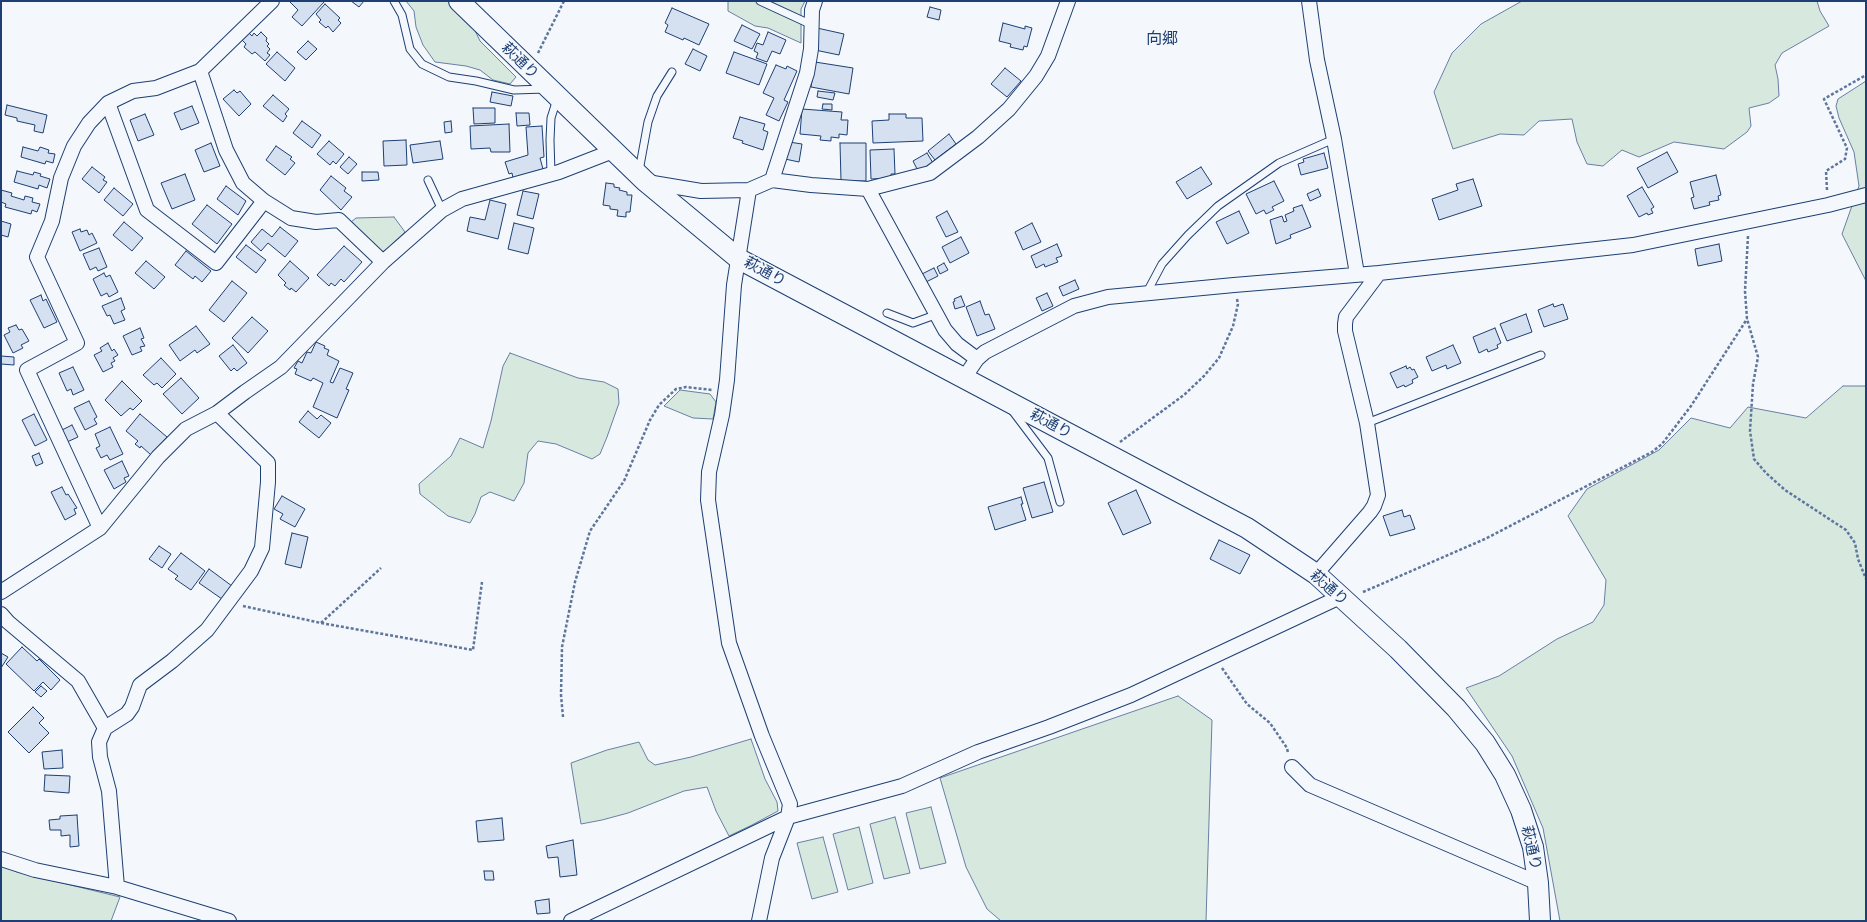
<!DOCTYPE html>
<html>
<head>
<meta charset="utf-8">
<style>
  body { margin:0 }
  #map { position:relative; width:1867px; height:922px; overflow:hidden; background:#f4f7fb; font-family:Figtree,sans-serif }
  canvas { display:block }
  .frame { position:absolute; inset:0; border:2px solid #1d3f73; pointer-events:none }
</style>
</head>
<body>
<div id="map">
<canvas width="1867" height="922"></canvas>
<div class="frame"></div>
</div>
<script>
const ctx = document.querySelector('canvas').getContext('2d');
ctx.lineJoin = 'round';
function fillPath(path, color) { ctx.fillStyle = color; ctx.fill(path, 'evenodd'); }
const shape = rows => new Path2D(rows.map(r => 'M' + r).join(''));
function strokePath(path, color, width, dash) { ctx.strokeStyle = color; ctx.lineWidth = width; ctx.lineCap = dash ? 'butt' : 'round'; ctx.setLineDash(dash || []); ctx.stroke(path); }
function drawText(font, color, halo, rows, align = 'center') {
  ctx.font = font + ' Figtree,"Noto Sans JP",sans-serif'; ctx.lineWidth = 3; ctx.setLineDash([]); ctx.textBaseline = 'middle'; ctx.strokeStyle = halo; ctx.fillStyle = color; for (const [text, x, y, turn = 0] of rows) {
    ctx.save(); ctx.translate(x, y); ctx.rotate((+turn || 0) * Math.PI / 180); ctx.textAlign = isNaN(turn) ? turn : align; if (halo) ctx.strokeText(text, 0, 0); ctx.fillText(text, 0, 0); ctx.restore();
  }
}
const green = shape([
  [406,1,475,1,470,20,480,41,516,77,510,84,493,80,480,70,466,66,435,62,423,45,416,27,414,11,406,1],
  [728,1,805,1,801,9,801,43,768,28,755,26,728,11,728,1],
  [1522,1,1817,1,1820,11,1829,26,1782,53,1775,65,1778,79,1779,96,1769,103,1749,108,1751,126,1747,132,1724,149,1674,142,1639,157,1622,150,1603,166,1587,164,1577,142,1572,119,1539,121,1524,135,1500,134,1453,149,1434,92,1452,53,1481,24,1522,1],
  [1866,81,1866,281,1842,234,1859,186,1854,152,1839,118,1836,106,1838,99,1866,81],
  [394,217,405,232,386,250,380,253,351,222,356,218,394,217],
  [510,353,578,378,604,382,618,389,619,403,607,437,600,454,592,459,556,444,538,441,528,453,524,483,514,501,490,492,481,497,475,514,470,523,448,516,420,494,419,484,451,456,460,438,483,448,491,421,503,366,510,353],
  [1843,386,1866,386,1866,921,1560,921,1543,828,1512,756,1466,688,1499,676,1557,639,1593,622,1604,605,1606,580,1568,516,1587,489,1659,450,1691,418,1730,428,1748,407,1806,418,1843,386],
  [680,390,710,394,716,402,713,419,693,418,664,406,680,390],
  [1178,696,1212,720,1206,921,1001,921,987,909,966,867,940,778,1178,696],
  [751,739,765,779,777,802,778,811,752,825,729,836,716,811,707,787,684,791,628,813,602,820,581,824,571,763,607,750,639,742,648,760,655,765,691,757,751,739],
  [931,807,946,863,920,869,906,813,931,807],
  [895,817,910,873,884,879,870,824,895,817],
  [859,827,873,883,848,890,833,834,859,827],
  [823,837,838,892,812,899,797,843,823,837],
  [1,865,17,872,120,897,111,921,1,921,1,865]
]);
fillPath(green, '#d7e8df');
strokePath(green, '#687fa3', 1);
const building = shape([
  [289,1,323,1,324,2,302,26,292,17,298,10,289,1],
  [351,1,364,1,359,7,351,1],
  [325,4,340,18,338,20,341,23,333,32,328,26,326,28,319,22,321,20,316,14,325,4],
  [930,7,941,10,939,20,927,17,930,7],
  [672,8,709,24,699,45,684,38,683,40,665,32,668,25,665,23,672,8],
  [1003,23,1025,29,1025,26,1032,28,1027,47,1024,46,1023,50,1010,47,1011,44,999,41,1003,23],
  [742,25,760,34,752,49,734,41,742,25],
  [817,28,844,34,839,55,815,50,817,28],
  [261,32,267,38,266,41,269,44,267,46,270,49,267,53,270,55,265,61,255,52,252,54,244,47,246,44,242,40,249,33,252,36,254,33,257,36,261,32],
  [768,32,786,40,780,54,772,51,767,62,756,58,758,53,754,51,757,43,763,45,768,32],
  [308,41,317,49,306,60,297,52,308,41],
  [693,49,707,56,700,71,685,64,693,49],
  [277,52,295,68,285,81,266,64,277,52],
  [734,52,767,64,759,85,726,73,734,52],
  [815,62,853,68,849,94,811,87,815,62],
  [776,65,786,69,787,66,797,71,784,100,788,102,779,121,766,115,774,98,763,93,776,65],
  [1005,68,1021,81,1007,97,991,84,1005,68],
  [234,90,237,93,240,91,251,104,239,116,223,99,234,90],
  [818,91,835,93,833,100,817,97,818,91],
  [492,92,513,96,511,106,490,102,492,92],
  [273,95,289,109,285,114,287,116,283,122,263,106,273,95],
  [823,104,832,104,832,110,822,109,823,104],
  [7,105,47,115,43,133,34,131,35,125,17,121,17,118,5,115,7,105],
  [192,106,199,123,181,130,174,113,192,106],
  [473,108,495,108,495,123,474,124,473,108],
  [802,109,842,112,841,120,848,120,847,135,839,134,839,138,831,137,831,141,820,140,821,136,800,134,802,109],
  [516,113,529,113,530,125,517,126,516,113],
  [145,114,154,135,138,141,130,120,145,114],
  [889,114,906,114,906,118,922,118,923,141,873,143,872,121,889,120,889,114],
  [740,117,765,124,763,130,768,132,763,150,742,143,743,141,733,138,740,117],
  [302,121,321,135,312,148,293,133,302,121],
  [451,121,452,132,445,133,444,122,451,121],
  [509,124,510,152,491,152,490,148,471,149,470,126,509,124],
  [542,126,544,157,540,158,543,169,513,178,512,173,509,174,505,162,528,155,526,127,542,126],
  [949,134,956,144,935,160,928,151,949,134],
  [406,140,407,165,384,166,383,141,406,140],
  [329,141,344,154,336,164,333,161,330,165,317,154,329,141],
  [440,141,443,159,413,163,410,145,440,141],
  [789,142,802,144,799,162,785,159,789,142],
  [211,143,220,166,204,172,195,150,211,143],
  [840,143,866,143,866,181,841,181,840,143],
  [276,146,292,157,290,159,295,163,285,175,266,160,276,146],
  [23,147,38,151,40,147,49,150,48,153,55,154,53,163,46,161,45,164,21,157,23,147],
  [894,149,895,174,891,174,891,178,871,179,870,150,894,149],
  [1667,152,1678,172,1648,188,1637,168,1667,152],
  [927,153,933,163,918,171,913,161,927,153],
  [1324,153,1328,168,1301,175,1298,164,1304,162,1303,159,1324,153],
  [349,157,357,164,348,174,340,167,349,157],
  [92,167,105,177,103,180,107,182,99,193,82,179,92,167],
  [1201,167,1212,184,1187,199,1176,182,1201,167],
  [17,171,33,175,34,172,41,174,40,176,50,179,47,188,39,185,38,189,14,182,17,171],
  [362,172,378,172,379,180,362,181,362,172],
  [185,174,195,200,172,209,161,183,185,174],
  [1716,175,1721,195,1718,196,1719,200,1709,202,1710,205,1694,209,1691,198,1694,197,1690,182,1716,175],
  [331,176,346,188,344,191,352,197,341,210,320,190,331,176],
  [1473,179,1482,206,1439,220,1432,199,1458,190,1456,184,1473,179],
  [1274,181,1284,201,1272,207,1274,210,1266,214,1264,210,1256,214,1246,194,1274,181],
  [606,183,614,184,614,187,620,188,619,190,627,192,627,195,632,195,630,212,626,212,626,217,617,216,618,210,610,209,610,206,603,205,606,183],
  [226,186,246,201,238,215,217,199,226,186],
  [1642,187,1654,207,1651,209,1653,213,1648,215,1647,213,1639,217,1627,196,1642,187],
  [114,188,133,204,123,216,104,200,114,188],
  [1318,189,1321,196,1310,201,1307,194,1318,189],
  [1,190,12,193,11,196,24,200,25,196,33,198,32,202,40,204,37,212,32,210,31,214,5,207,6,204,1,202,1,190],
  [523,191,539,194,533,219,517,215,523,191],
  [490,200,506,204,498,239,467,231,470,217,485,220,490,200],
  [207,205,232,224,217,244,192,224,207,205],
  [1302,205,1311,227,1290,235,1291,238,1276,244,1270,220,1282,216,1284,222,1287,221,1285,215,1294,211,1293,208,1302,205],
  [947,211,958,232,946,237,936,217,947,211],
  [1239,211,1249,233,1227,244,1216,222,1239,211],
  [1,218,1,221,11,224,8,237,1,235,1,218],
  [124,222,143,238,132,251,113,235,124,222],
  [514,223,534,228,528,254,508,249,514,223],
  [1032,223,1041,242,1023,250,1015,232,1032,223],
  [280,227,298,241,285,257,268,243,261,251,251,242,262,229,272,237,280,227],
  [80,229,81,232,87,230,89,235,92,233,97,243,80,251,72,232,80,229],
  [961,237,969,253,950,263,942,247,961,237],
  [1057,244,1062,256,1056,258,1058,262,1045,267,1044,264,1036,268,1031,256,1057,244],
  [1719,244,1722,261,1698,266,1695,249,1719,244],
  [246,245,266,260,256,273,236,257,246,245],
  [344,246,362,262,344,282,341,279,335,286,331,283,329,286,317,275,344,246],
  [99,248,107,267,98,271,96,267,90,270,83,254,99,248],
  [186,251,211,271,202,282,195,276,193,279,175,265,186,251],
  [146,261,165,277,154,289,135,273,146,261],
  [290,261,309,278,296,292,291,288,290,290,284,285,286,283,278,275,290,261],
  [944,263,948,270,940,274,937,267,944,263],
  [934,268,938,276,926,282,922,274,934,268],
  [104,273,106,277,110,275,118,292,109,297,107,293,101,296,93,279,104,273],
  [1075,280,1079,289,1063,296,1059,287,1075,280],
  [232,281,247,293,224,322,209,310,232,281],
  [1047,293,1053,306,1042,311,1036,298,1047,293],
  [41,295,43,301,46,299,57,322,44,328,30,300,41,295],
  [961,296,965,306,955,309,953,302,955,301,954,299,961,296],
  [121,298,125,309,121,311,125,320,114,324,110,315,107,316,102,306,121,298],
  [980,301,985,315,989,314,995,329,977,336,966,307,980,301],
  [1553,304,1554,307,1563,304,1568,319,1544,327,1538,310,1553,304],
  [1526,314,1532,332,1507,341,1500,324,1526,314],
  [252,317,268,331,248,353,232,338,252,317],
  [16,325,19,330,22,329,29,341,21,345,23,348,13,353,4,335,10,332,8,328,16,325],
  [196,326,210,344,197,353,195,350,180,361,169,345,196,326],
  [140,328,144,338,141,339,145,346,140,347,142,351,132,355,123,336,140,328],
  [1495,328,1501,343,1497,345,1498,348,1488,352,1487,349,1479,353,1473,337,1495,328],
  [316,342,325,346,324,348,329,350,327,355,339,361,330,382,333,383,340,368,353,373,346,389,349,390,337,418,313,407,323,383,313,378,311,381,295,374,297,369,294,368,298,361,302,363,307,352,311,353,316,342],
  [108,343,112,351,114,349,118,355,113,358,115,361,111,363,113,367,103,372,94,355,102,351,100,348,108,343],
  [233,345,247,363,237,371,234,368,231,371,219,356,233,345],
  [1453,345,1461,363,1447,369,1446,365,1432,371,1426,357,1453,345],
  [1,356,14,357,14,365,1,364,1,356],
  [161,358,176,374,162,388,157,383,154,385,143,375,161,358],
  [1406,366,1407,369,1410,367,1412,370,1414,369,1418,377,1412,380,1413,383,1405,387,1404,385,1397,388,1390,373,1406,366],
  [73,367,84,390,73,395,71,389,67,391,59,373,73,367],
  [181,378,199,398,182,414,163,394,181,378],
  [122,381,142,401,133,410,130,408,121,416,105,400,122,381],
  [89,401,97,417,94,419,97,424,85,430,74,408,89,401],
  [308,411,317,419,321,415,331,423,319,438,299,422,308,411],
  [34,414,47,440,35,446,22,420,34,414],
  [140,414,167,437,151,455,141,446,140,448,135,444,138,441,126,431,140,414],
  [72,425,78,437,67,442,62,430,72,425],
  [110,427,123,454,110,460,107,455,101,458,96,448,100,446,95,434,110,427],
  [39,453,43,463,36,466,32,456,39,453],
  [122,461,129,476,124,478,126,482,114,489,104,470,122,461],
  [1044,482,1053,512,1032,518,1023,488,1044,482],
  [62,487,66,495,68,494,77,508,74,509,76,514,65,520,51,492,62,487],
  [1136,490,1151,523,1123,535,1108,503,1136,490],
  [282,496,305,509,295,527,280,519,283,514,274,509,282,496],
  [1021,497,1023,504,1021,504,1026,520,995,530,988,507,1021,497],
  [1402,510,1404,517,1410,515,1415,529,1390,536,1383,516,1402,510],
  [292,533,308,537,301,568,285,564,292,533],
  [1219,540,1250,555,1240,574,1210,559,1219,540],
  [159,546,171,554,162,568,149,559,159,546],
  [181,553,205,571,191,590,175,579,178,576,168,569,181,553],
  [209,569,232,586,222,599,199,583,209,569],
  [22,647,37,661,39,659,60,680,51,690,43,682,34,691,6,664,22,647],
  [1,653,8,657,1,668,1,653],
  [41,686,47,691,41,697,35,692,41,686],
  [33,707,44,718,39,723,49,733,29,753,8,732,33,707],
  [62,750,63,768,44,769,42,752,62,750],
  [45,775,70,776,69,793,44,791,45,775],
  [77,815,79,846,70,847,70,835,61,836,61,830,50,830,49,820,60,819,60,816,77,815],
  [502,818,504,840,478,842,476,821,502,818],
  [573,840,577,875,560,877,558,857,548,858,546,846,573,840],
  [484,871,493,871,494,880,485,880,484,871],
  [549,899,550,913,537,914,535,901,549,899]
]);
fillPath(building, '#d5e0f0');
strokePath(building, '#1d3f73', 1);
const lane = shape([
  [394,1,402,15,410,49,422,64,449,77,476,81,514,90,546,89],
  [760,1,812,25],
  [639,171,648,122,657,96,672,72],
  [551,174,550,140,551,118,557,99],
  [428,180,442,210],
  [1146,294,1162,264,1188,235,1218,206,1279,163,1334,139],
  [887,313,913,323,935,315],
  [1011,409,1048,458,1060,502],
  [1367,423,1541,355]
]);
const street = shape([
  [1309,1,1317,60,1334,139,1357,274],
  [200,71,226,150,243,183,264,201,291,218,316,222,339,220,383,262],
  [108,103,147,210,216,263,264,201],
  [772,180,807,73,811,49,812,10,815,1],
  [647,182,701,191,749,190,772,180,811,185,868,189,930,173,978,137,1009,109,1036,76,1048,56,1068,1],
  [868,189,945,330,957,344,977,359],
  [749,190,734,285,727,380,722,415,709,472,708,500,729,643,762,736,790,804,788,817,772,858,759,921],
  [964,378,977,359,985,352,1074,306,1108,297,1234,285,1379,273,1633,245,1828,205,1866,195],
  [100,528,27,370,77,343,37,257,52,221,61,178,74,146,89,123,108,103,133,91,156,88,200,71,272,1],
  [1316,574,1370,512,1374,506,1378,495,1367,423,1345,331,1345,324,1346,317,1379,273],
  [1,592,100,528,158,457,186,429,217,413,245,392,281,367,383,262,442,210,462,199,559,172,613,151],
  [1,614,8,622,78,681,105,728],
  [1292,767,1310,785,1538,883],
  [1,859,35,870,117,887,229,921],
  [117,887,109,791,100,757,99,742,105,728,127,714,132,707,140,685,172,661,207,630,251,571,262,548,268,482,268,463,217,413],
  [571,921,788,817,902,786,978,752,1049,727,1131,695,1340,597]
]);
const secondary = shape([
  [459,1,645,181,739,259,1247,528,1316,574,1398,649,1456,708,1485,743,1505,775,1521,810,1533,847,1538,883,1540,921]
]);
strokePath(lane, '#1d3f73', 9);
strokePath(street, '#1d3f73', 16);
strokePath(secondary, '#1d3f73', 22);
strokePath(shape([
  [538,53,564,1],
  [1827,190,1826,171,1845,159,1847,148,1824,99,1866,75],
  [1748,236,1745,291,1747,319,1758,357,1753,384,1750,431,1754,459,1766,473,1785,490,1846,530,1855,543,1858,559,1866,579],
  [1120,442,1184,395,1204,376,1219,358,1233,326,1238,304,1237,299],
  [1363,592,1485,539,1652,452,1662,444,1691,406,1747,319],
  [243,606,321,623,473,650,482,582],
  [321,623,381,568],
  [1222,668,1247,704,1270,723,1287,748,1288,753],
  [563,717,561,695,562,647,575,582,590,531,624,481,650,420,659,405,676,389,686,387,712,390]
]), '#5e769c', 2.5, [3, 2]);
strokePath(lane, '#f4f7fb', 7);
strokePath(street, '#f4f7fb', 14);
strokePath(secondary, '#f4f7fb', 20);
drawText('15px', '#1d3f73', '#f4f7fb', [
  ["萩通り",520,61,44],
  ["萩通り",765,272,28],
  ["萩通り",1051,424,28],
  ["萩通り",1329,588,41],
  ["萩通り",1531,848,77]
]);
drawText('16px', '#1d3f73', '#f4f7fb', [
  ["向郷",1162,39]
]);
</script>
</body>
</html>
